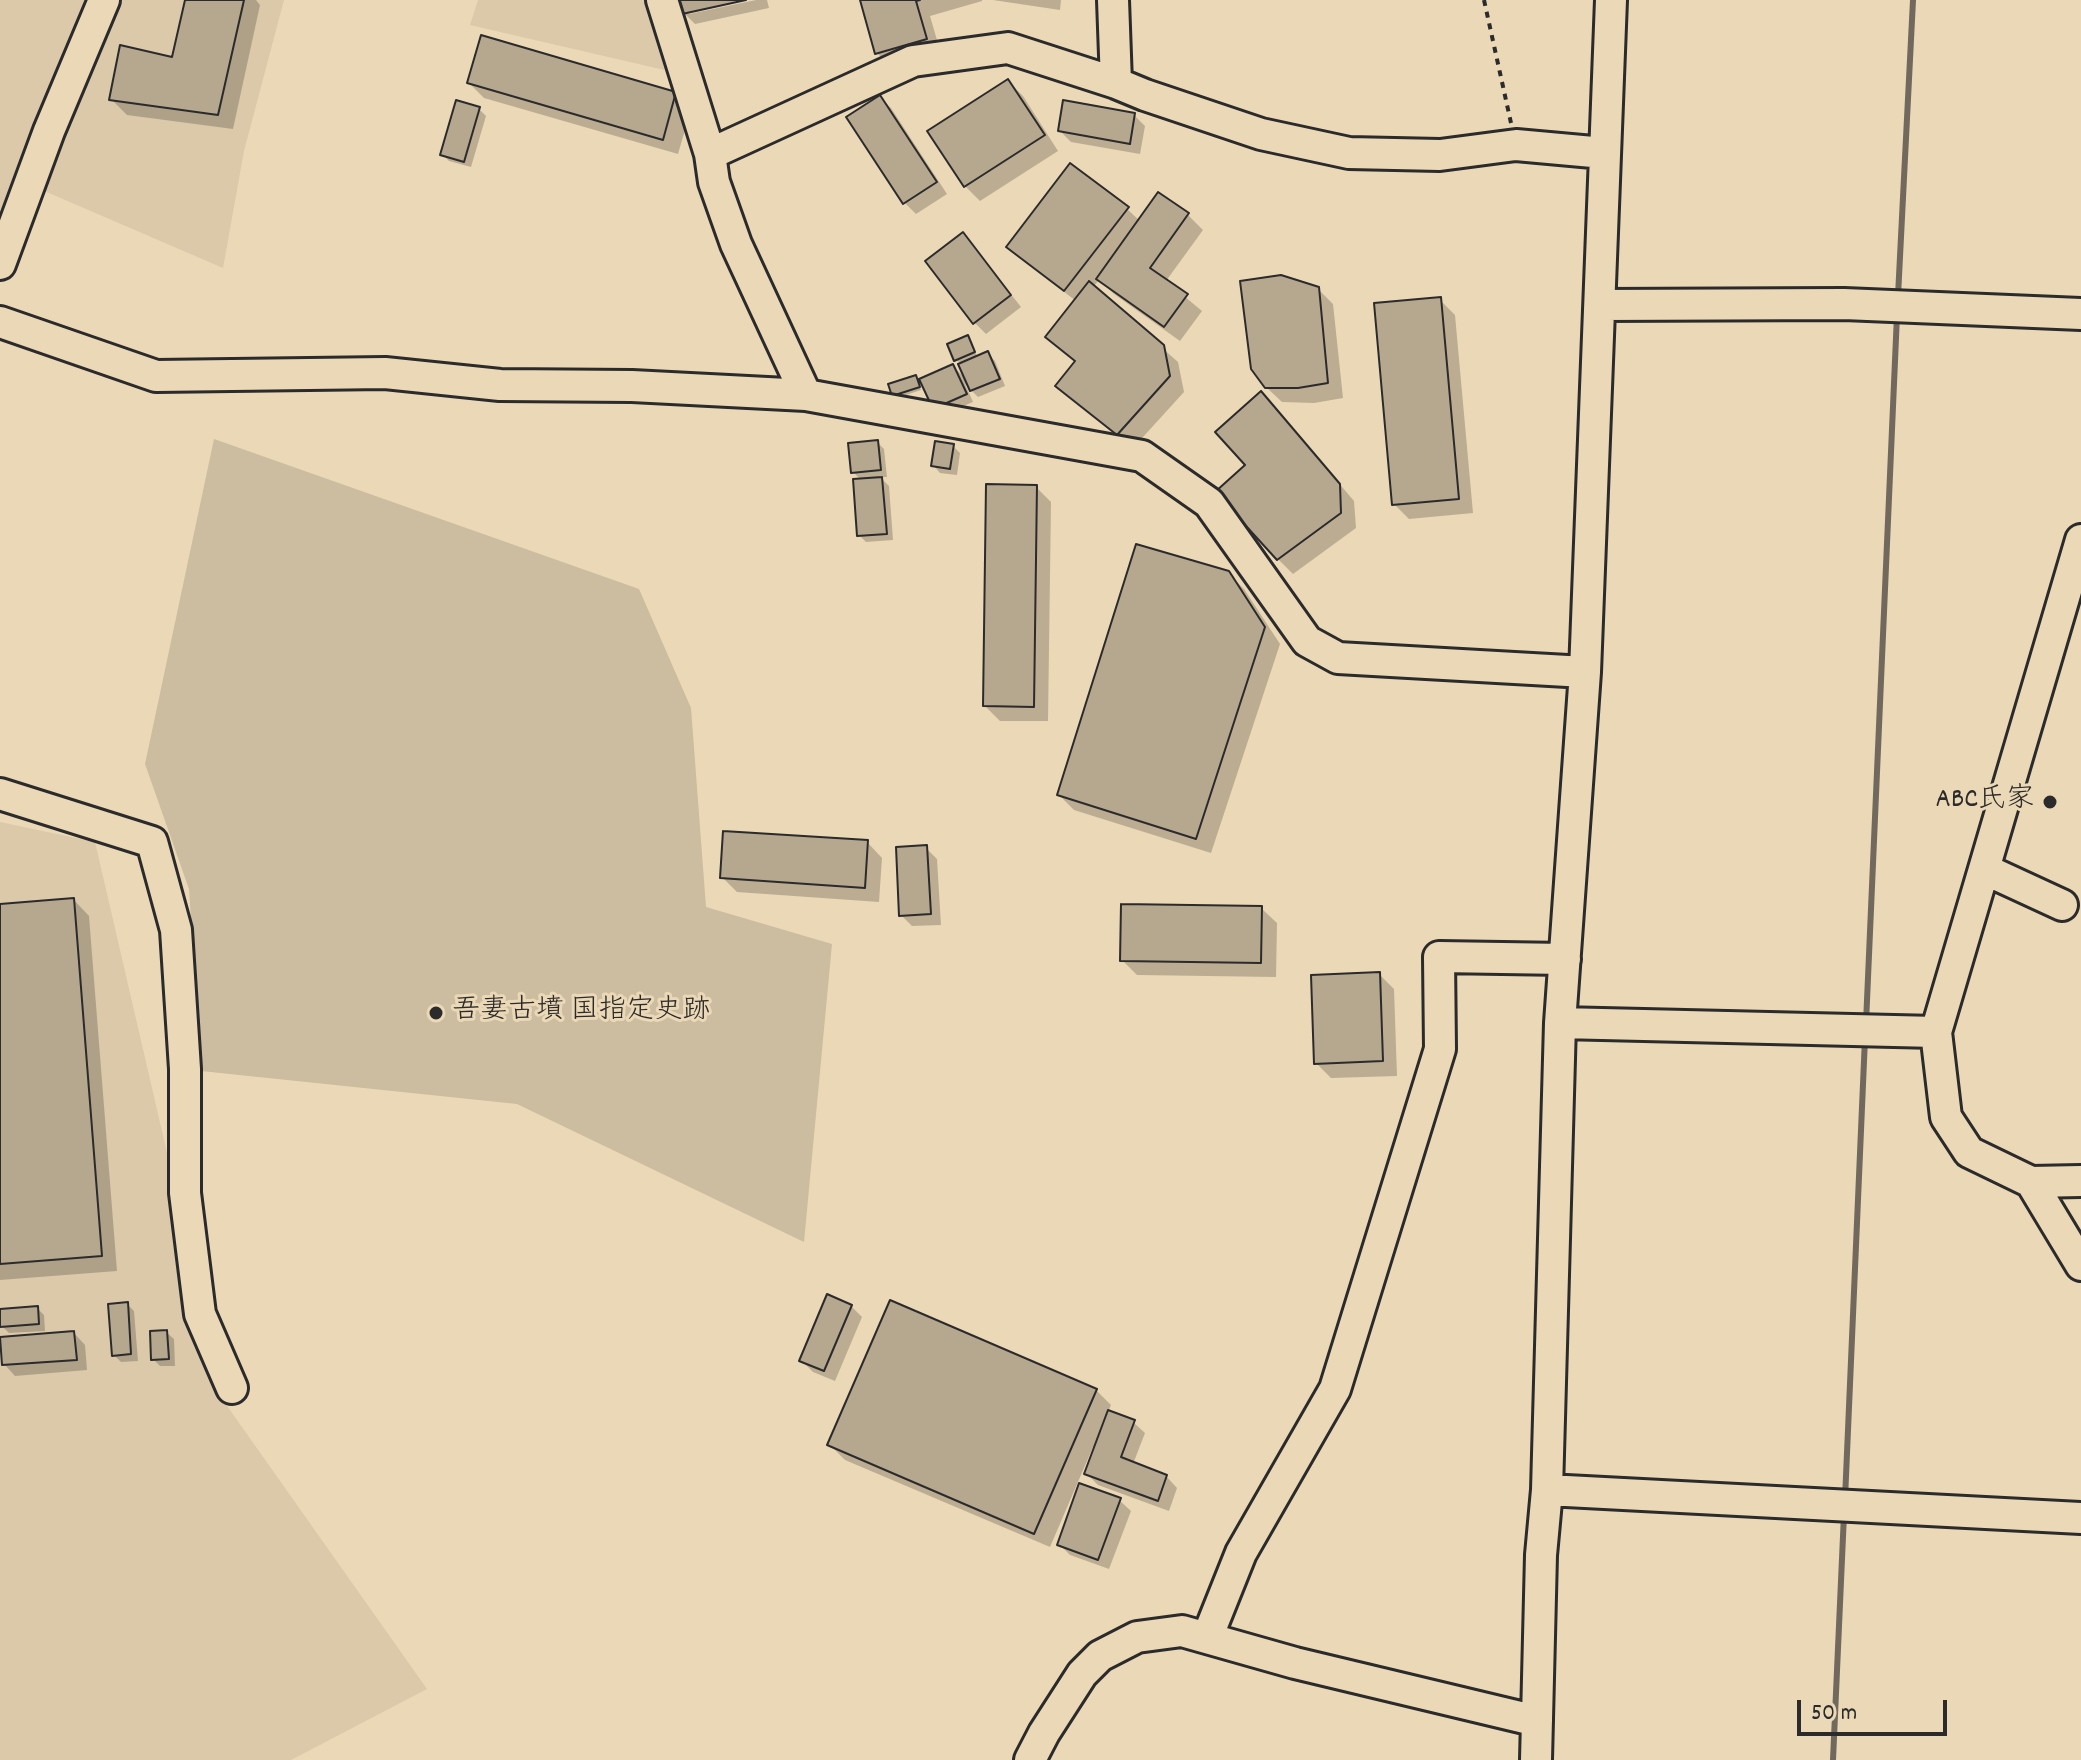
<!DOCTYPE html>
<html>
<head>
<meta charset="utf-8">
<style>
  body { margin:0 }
  #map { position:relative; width:2081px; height:1760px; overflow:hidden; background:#ebd8b6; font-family:Dekko,sans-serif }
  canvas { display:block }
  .scale { position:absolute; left:1797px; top:1700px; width:150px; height:36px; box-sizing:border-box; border:4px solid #2b2b2b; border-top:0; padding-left:10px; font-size:24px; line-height:28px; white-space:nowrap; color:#2b2b2b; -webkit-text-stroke:6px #ebd8b6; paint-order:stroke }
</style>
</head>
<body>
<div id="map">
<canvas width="2081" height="1760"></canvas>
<div class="scale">50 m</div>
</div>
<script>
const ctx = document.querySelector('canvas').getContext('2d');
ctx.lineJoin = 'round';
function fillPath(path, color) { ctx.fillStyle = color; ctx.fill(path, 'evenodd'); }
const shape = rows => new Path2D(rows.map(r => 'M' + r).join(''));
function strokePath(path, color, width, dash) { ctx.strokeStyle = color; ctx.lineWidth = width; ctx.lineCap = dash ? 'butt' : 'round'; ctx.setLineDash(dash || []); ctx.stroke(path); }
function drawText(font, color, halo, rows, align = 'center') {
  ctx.font = font + ' Dekko,"Klee One",sans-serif'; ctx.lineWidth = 6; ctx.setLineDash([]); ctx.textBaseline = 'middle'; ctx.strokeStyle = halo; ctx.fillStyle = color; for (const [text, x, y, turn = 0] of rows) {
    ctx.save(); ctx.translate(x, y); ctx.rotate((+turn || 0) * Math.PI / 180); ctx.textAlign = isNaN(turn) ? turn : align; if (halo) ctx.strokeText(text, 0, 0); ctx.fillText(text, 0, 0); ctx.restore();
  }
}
fillPath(shape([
  [0,0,88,0,0,217],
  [119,0,284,0,244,151,223,268,42,190],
  [478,0,648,0,673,72,470,25],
  [0,822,95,842,225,1403,427,1689,291,1760,0,1760]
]), '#dbc9aa');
fillPath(shape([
  [214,439,639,589,691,708,706,907,832,944,804,1242,517,1104,201,1071,189,889,145,764]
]), '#ccbca0');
fillPath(shape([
  [187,0,256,0,260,5,233,129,127,115,112,100,174,59],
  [681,0,737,0,689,10,689,14,756,0,767,0,769,8,695,24,684,13],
  [862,0,982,0,982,1,930,16,941,54,892,68,877,53],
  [993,0,1061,0,1060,10],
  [1008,81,1023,96,1058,151,980,201,965,186],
  [469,83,675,94,691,109,678,154,484,98],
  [880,97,891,108,947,194,916,214,905,203,849,118],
  [479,109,486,116,471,167,449,161,442,154],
  [1134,115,1145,126,1140,154,1071,142,1060,131],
  [1127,209,1140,221,1188,215,1203,230,1166,281,1202,311,1180,341,1114,294,1099,280,1093,287,1178,362,1184,392,1133,448,1057,386,1076,362,1047,337,1076,301,1024,261,1009,246],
  [973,246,1021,307,986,334,975,323],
  [1318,289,1333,304,1343,398,1314,403,1282,402,1266,387],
  [1440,300,1455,315,1473,513,1409,519,1394,504],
  [970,341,978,358,988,354,995,361,1005,386,978,397,965,384,973,402,942,415,935,408,953,366,967,380,960,362,955,360],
  [915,377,921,390,897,398,894,395],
  [1276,409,1354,501,1356,528,1293,574,1278,559,1248,465],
  [877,442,884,449,887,477,880,477,889,486,893,540,866,542,859,535,861,480,853,472],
  [953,446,960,453,957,475,940,473,933,465],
  [1036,487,1051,502,1048,721,1000,721,985,706],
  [1228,573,1244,589,1280,644,1211,853,1074,810,1059,795],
  [867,842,882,858,879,902,737,892,722,877],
  [926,848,937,859,941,925,912,926,901,915],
  [74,900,89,916,117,1271,0,1280,0,906],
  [1261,908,1277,923,1276,977,1137,975,1122,960],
  [1379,974,1394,989,1397,1076,1331,1078,1316,1063],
  [127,1304,134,1311,138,1361,121,1362,114,1355],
  [851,1306,862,1317,835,1381,813,1372,801,1360],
  [37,1308,44,1315,45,1331,9,1333,2,1326],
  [166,1332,174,1339,175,1366,160,1366,153,1359],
  [74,1333,85,1345,87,1370,15,1376,4,1364],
  [1096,1390,1111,1405,1108,1412,1133,1422,1145,1433,1133,1464,1166,1476,1177,1488,1169,1511,1098,1485,1087,1474,1096,1448,1093,1447,1050,1547,845,1460,830,1445],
  [1119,1500,1131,1511,1109,1569,1070,1555,1059,1544]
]), '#0003');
strokePath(shape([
  [1898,296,1913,0],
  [1866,1023,1897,315],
  [1845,1499,1865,1038],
  [1833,1760,1844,1514]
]), '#71695d', 6);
const building = shape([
  [185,0,244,0,218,115,109,100,120,45,172,57,185,0],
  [679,0,746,0,682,14,679,0],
  [860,0,920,0,916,1,927,39,875,54,860,0],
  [481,35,676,92,663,140,467,83,481,35],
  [1008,79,1045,135,964,187,927,131,1008,79],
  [880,95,937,182,903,204,846,117,880,95],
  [456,100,480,107,464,162,440,155,456,100],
  [1063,100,1135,113,1130,144,1058,131,1063,100],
  [1070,163,1129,207,1064,291,1006,247,1070,163],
  [1158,192,1189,213,1150,268,1188,294,1164,327,1096,279,1158,192],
  [963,232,1011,295,973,324,925,261,963,232],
  [1281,275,1319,287,1328,383,1298,388,1265,388,1251,369,1240,281,1281,275],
  [1089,281,1164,345,1170,376,1117,435,1055,386,1075,361,1045,337,1089,281],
  [1441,297,1459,499,1392,505,1374,303,1441,297],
  [968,335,975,352,954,361,947,344,968,335],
  [988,351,1000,379,970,391,958,364,988,351],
  [953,364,967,394,933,409,919,379,953,364],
  [916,375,920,387,892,396,888,384,916,375],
  [1261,391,1340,484,1341,513,1277,560,1215,492,1245,465,1215,432,1261,391],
  [878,440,881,470,851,473,848,443,878,440],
  [935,441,954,444,950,469,931,466,935,441],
  [882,477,887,534,857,536,853,479,882,477],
  [986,484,1037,485,1034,707,983,706,986,484],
  [1136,544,1229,571,1265,627,1196,839,1057,795,1136,544],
  [723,831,868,840,865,888,720,878,723,831],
  [927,845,931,914,899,916,896,847,927,845],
  [74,898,102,1256,0,1264,0,904,74,898],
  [1121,904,1262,906,1261,963,1120,961,1121,904],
  [1380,972,1383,1061,1314,1064,1311,975,1380,972],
  [827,1294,852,1305,824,1371,799,1361,827,1294],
  [890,1300,1097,1389,1034,1534,827,1445,890,1300],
  [128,1302,131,1354,112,1356,108,1304,128,1302],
  [38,1306,39,1324,0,1327,0,1309,38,1306],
  [167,1330,169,1359,151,1360,150,1331,167,1330],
  [74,1331,77,1360,2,1365,0,1337,74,1331],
  [1108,1410,1135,1420,1121,1457,1167,1475,1158,1501,1084,1474,1108,1410],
  [1079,1483,1121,1498,1098,1560,1057,1545,1079,1483]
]);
fillPath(building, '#b6a78f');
strokePath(building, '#2b2b2b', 2);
const minor = shape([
  [662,0,710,154,714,182,736,244,806,395],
  [1113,0,1116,83],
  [710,154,913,61,1008,48,1116,83,1145,95,1261,134,1349,153,1440,155,1516,145,1604,153],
  [0,264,49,131,104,0],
  [1601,305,1844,304,2081,314],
  [0,322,156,376,385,373,500,385,632,386,806,395,1142,456,1209,503,1307,641,1338,658,1585,672],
  [2081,540,1936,1032,1946,1117,1969,1152,2031,1182,2081,1181],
  [0,794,152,842,176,930,185,1069,185,1193,200,1314,232,1388],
  [1984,869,2062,905],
  [1560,1023,1936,1032],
  [2031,1182,2081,1265],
  [1547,1490,2081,1518],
  [1207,1638,1241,1553,1335,1389,1440,1049,1439,957,1565,959],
  [1030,1760,1044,1733,1082,1674,1100,1656,1137,1637,1182,1631,1295,1663,1537,1721],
  [1536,1760,1541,1555,1547,1490,1560,1023,1585,672,1611,0]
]);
strokePath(minor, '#2b2b2b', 36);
strokePath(shape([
  [1484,0,1511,123]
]), '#2b2b2b', 4, [6, 6]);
strokePath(minor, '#ebd8b6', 30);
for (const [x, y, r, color] of [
  [2050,802,8,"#2b2b2b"],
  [436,1013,8,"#2b2b2b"]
]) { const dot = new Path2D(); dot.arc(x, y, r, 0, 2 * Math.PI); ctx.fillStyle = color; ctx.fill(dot); strokePath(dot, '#ebd8b6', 3); }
drawText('28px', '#2b2b2b', '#ebd8b6', [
  ["ABC氏家",2034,802],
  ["吾妻古墳 国指定史跡",452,1013,"left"]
], 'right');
</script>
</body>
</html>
